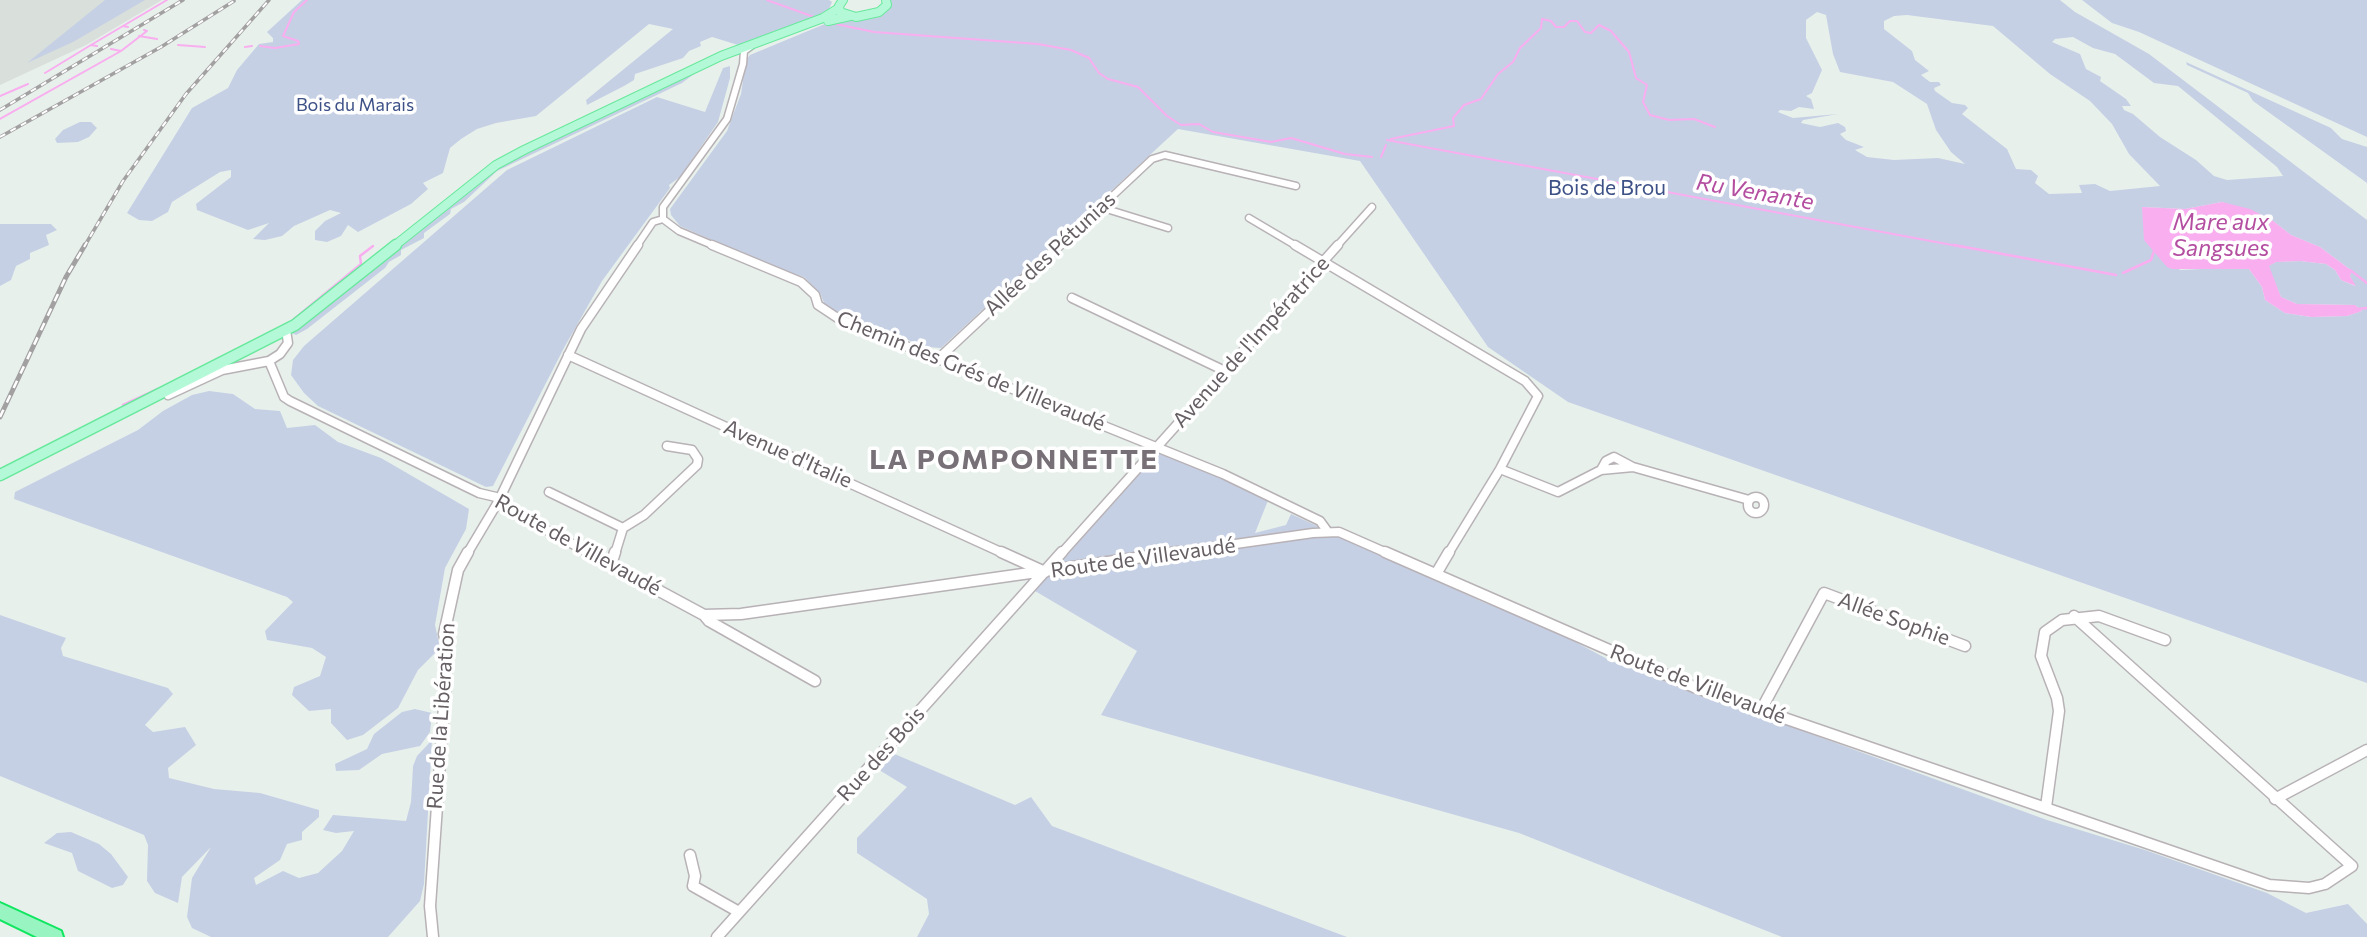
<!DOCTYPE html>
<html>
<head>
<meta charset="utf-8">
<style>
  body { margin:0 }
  canvas { display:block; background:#e7f0eb }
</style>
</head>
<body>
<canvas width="2367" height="937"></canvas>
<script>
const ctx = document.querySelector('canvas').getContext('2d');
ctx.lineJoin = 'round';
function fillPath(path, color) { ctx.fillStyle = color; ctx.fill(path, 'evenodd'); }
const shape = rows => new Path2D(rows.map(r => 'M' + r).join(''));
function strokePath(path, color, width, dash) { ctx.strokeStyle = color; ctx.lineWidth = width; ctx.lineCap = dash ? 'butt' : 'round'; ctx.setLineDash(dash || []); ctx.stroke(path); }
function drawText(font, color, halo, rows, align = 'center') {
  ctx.font = font + ' Commissioner,sans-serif'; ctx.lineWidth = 7; ctx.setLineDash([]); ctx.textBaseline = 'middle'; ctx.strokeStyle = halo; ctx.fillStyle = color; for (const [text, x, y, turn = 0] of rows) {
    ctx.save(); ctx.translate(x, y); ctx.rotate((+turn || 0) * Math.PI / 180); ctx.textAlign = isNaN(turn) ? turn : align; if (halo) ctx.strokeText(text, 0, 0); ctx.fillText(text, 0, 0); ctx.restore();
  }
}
fillPath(shape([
  [0,0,162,0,86,45,0,85]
]), '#d9dfdb');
fillPath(shape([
  [105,0,145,0,73,42,27,63],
  [302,0,829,0,832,2,827,14,738,45,712,37,700,42,701,46,689,51,683,58,635,74,634,80,624,86,587,105,586,100,673,29,649,24,536,116,496,123,477,129,461,139,450,148,443,173,423,183,428,189,411,204,358,232,348,225,341,236,327,242,315,240,315,231,325,221,341,213,330,210,294,226,282,236,265,240,253,239,269,223,248,230,197,210,196,204,231,177,231,170,220,172,172,202,168,212,152,221,139,220,127,213,192,108,228,88,237,70,259,44,273,42,273,38,267,32],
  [891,0,2060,0,2075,12,2149,54,2367,220,2367,683,1568,402,1488,347,1360,161,1178,129,941,348,927,347,839,315,825,305,820,293,804,277,771,266,680,226,671,215,670,209,727,131,741,94,746,60,750,55,832,21,857,21,878,17,886,11],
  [1817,12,1826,15,1833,54,1840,72,1893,82,1927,104,1936,130,1951,152,1965,164,1938,158,1894,160,1867,157,1855,150,1864,147,1846,140,1840,134,1846,131,1845,127,1838,123,1820,127,1801,123,1803,120,1838,114,1793,118,1778,112,1780,110,1791,111,1799,107,1814,109,1811,99,1806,96,1812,93,1822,70,1806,38,1806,20],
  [1907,15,1993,26,2050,74,2090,101,2112,124,2129,154,2160,186,2110,191,2095,184,2079,185,2082,193,2049,194,2035,183,2038,176,2031,170,2016,169,2007,149,1962,114,1968,108,1965,105,1952,103,1935,91,1934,88,1941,85,1939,82,1930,82,1921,75,1929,71,1915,60,1912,51,1884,29,1884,21,1894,16],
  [2073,37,2093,48,2115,54,2154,83,2178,86,2277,167,2283,176,2227,180,2214,176,2196,160,2160,137,2133,114,2124,110,2122,106,2131,106,2126,99,2100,81,2101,77,2086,69,2080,54,2052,42,2055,39],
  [2222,202,2272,220,2291,235,2320,247,2352,271,2350,276,2355,286,2341,280,2335,270,2326,264,2300,261,2276,262,2268,266,2281,297,2297,304,2355,305,2362,311,2347,316,2311,317,2285,313,2265,300,2262,287,2249,269,2244,267,2180,270,2144,223,2142,207,2185,209],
  [2082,0,2367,0,2367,137,2139,32,2112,23],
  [2186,62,2331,128,2342,139,2367,147,2367,183,2253,101,2248,93,2187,65],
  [730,66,730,78,718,122,680,177,669,185,670,188,602,281,565,346,493,486,486,487,318,406,304,393,291,375,293,360,304,346,507,170,657,97,705,112,723,68],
  [694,74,682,83,497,171,464,202,451,209,450,214,424,233,424,238,401,250,401,255,389,262,385,268,307,329,296,335,292,333,295,328,503,164,687,75],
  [80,122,91,122,97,128,89,137,78,142,57,143,55,139,63,130],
  [0,224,51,224,57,230,46,235,49,245,30,253,30,259,16,266,11,280,0,286],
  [209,391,233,394,255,409,280,411,287,428,315,425,338,442,381,458,469,509,466,529,445,568,435,625,440,648,418,670,398,708,363,735,347,740,331,723,331,709,309,711,292,695,294,687,320,676,326,657,312,648,267,640,265,631,293,602,287,597,14,499,15,492,138,430,163,411,192,395],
  [1162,449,1269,498,1255,533,1286,525,1291,514,1485,603,1538,622,1611,661,2047,820,2145,850,2267,893,2306,913,2348,904,2367,924,2367,937,1782,937,1519,833,1101,715,1137,651,1035,591],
  [0,615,66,638,61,648,63,656,168,688,173,694,145,725,153,732,185,727,196,745,168,768,169,778,214,789,260,793,319,810,319,817,302,832,302,840,287,844,280,860,254,878,256,885,283,871,299,878,318,873,342,851,354,831,336,833,323,830,333,815,406,821,411,802,413,766,417,756,432,740,424,884,420,901,388,937,211,937,192,928,187,917,192,878,211,847,182,877,178,903,155,893,147,881,148,845,144,835,0,776],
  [415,709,432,713,430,732,420,746,382,754,359,770,336,771,335,764,367,749,374,734,402,712],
  [885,750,1015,805,1031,797,1052,826,1347,937,917,937,929,914,927,899,857,853,857,838,907,787,871,765],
  [71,832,99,844,111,854,128,877,123,885,112,888,78,871,72,853,44,843,57,833]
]), '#c6d0e5');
fillPath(shape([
  [2222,202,2250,209,2272,220,2291,235,2320,247,2352,271,2350,276,2356,286,2341,280,2335,270,2326,264,2300,261,2276,262,2269,266,2281,297,2297,304,2355,305,2362,311,2347,316,2311,317,2285,313,2265,300,2262,287,2249,269,2172,269,2167,267,2144,240,2142,207,2185,209]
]), '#f9aef0');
strokePath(shape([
  [767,0,814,17],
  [836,24,874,32,1038,44,1071,50,1089,58,1099,73,1108,79,1138,87,1167,116,1181,125,1199,124,1213,132,1271,142,1291,138,1345,154,1372,157],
  [123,26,167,0],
  [139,36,157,39],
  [91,45,123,26,128,27],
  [178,45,205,47],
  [260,46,275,48,299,44,298,41,283,36,294,12,307,0],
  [245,47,252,46],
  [111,49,121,51,147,31,144,30],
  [45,73,91,45,97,46],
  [0,96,28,84],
  [0,119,121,51],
  [1391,139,1454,126,1453,118,1464,105,1481,99,1498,74,1513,62,1520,48,1541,28,1542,19,1551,21,1556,27,1564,27,1570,21,1577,21,1585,32,1591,33,1599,25,1611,31,1629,52,1636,78,1647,85,1643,102,1650,115,1669,120,1694,119,1715,127],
  [1387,140,1963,247],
  [1381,157,1386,145]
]), '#f9aef0', 2);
strokePath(shape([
  [1954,245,2116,275],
  [2350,270,2367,283],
  [2123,273,2151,260,2154,251],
  [2356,309,2367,308],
  [293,320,361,264,360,256,373,246],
  [123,405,158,389]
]), '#f9aef0', 2.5);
const minorFar2 = shape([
  [1100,207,1168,228],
  [1249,218,1298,247],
  [663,219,679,231,717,247],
  [663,219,663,207,727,119,743,64,744,51,751,46],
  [636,247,653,222,663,219],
  [1058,247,1152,159,1165,155,1296,186],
  [1336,247,1372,207]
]);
const minorFar1 = shape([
  [712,245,801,282,815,295,818,305,839,319,1223,474,1320,521,1328,532],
  [1295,245,1525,381,1538,396,1500,469,1448,554],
  [1072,298,1225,371],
  [568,355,1005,554],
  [938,359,1060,245],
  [269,361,284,397,290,401,479,493,496,497,500,505,591,554],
  [168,395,222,370,269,361,280,354,288,343,286,330],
  [1500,469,1558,492,1601,470,1633,467,1749,500],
  [1601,470,1606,461,1614,457,1631,466],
  [549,492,623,528],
  '1748 505a8 8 0 1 1 16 0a8 8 0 1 1-16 0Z',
  [467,554,498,502,581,329,638,245],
  [615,554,623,528,644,515,697,465,698,459,692,450,667,446],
  [1061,554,1338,245],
  [1165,554,1313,533,1339,532,1389,554]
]);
const minor = shape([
  [587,552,704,615,741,614,1178,552],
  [1001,552,1045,572],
  [1385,552,1694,687,2269,885,2309,888,2325,884,2352,866,2074,616],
  [611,565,615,552],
  [1436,574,1449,552],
  [704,615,709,621,815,681],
  [1761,710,1824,593,1965,646],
  [2275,799,2367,750],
  [2046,807,2059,711,2057,698,2041,656,2045,632,2062,620,2099,616,2165,640],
  [690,855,695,876,693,886,739,912],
  [433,937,430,906,448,649,444,634,458,570,468,552],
  [717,937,1062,552]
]);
const majorFar1 = shape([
  [843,0,839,6,840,12,856,17,879,12,887,5,886,0],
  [828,21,850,16],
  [393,247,496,165,524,150,721,56,823,18,839,8]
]);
const major = shape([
  [0,475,295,325,396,245]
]);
const highway = shape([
  [0,903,61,931,63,937,37,937,0,919,0,903]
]);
strokePath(minorFar2, '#b8b2b6', 9);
strokePath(minorFar1, '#b8b2b6', 11);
strokePath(minor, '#b8b2b6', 13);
strokePath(majorFar1, '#68e89c', 10);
strokePath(major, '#68e89c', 13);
strokePath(highway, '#11e661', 4);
strokePath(minorFar2, '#fff', 6);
strokePath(minorFar1, '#fff', 8);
strokePath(minor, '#fff', 10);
strokePath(majorFar1, '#b3f9d8', 8);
strokePath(major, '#b3f9d8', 10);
fillPath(highway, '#98f5c1');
const railFar1 = shape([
  [0,110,183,0],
  [0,137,161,47,234,1],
  [84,247,123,181,186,94,269,0]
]);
const rail = shape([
  [0,417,66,277,85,245]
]);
strokePath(railFar1, '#a3a0a2', 3.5);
strokePath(rail, '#a3a0a2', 5);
strokePath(railFar1, '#fff', 2, [6]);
strokePath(rail, '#fff', 2.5, [8]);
drawText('18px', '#3d5187', '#fff', [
  ["Bois du Marais",355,105]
]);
drawText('21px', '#3d5187', '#fff', [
  ["Bois de Brou",1607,188]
]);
drawText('21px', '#665f64', '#fff', [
  ["Allée des Pétunias",1050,254,-43],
  ["Avenue de l'Impératrice",1251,342,-48],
  ["Chemin des Grés de Villevaudé",971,371,22],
  ["Avenue d'Italie",788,454,24],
  ["Route de Villevaudé",578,545,29],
  ["Route de Villevaudé",1143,558,-8],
  ["Allée Sophie",1894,619,20],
  ["Route de Villevaudé",1698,684,21],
  ["Rue de la Libération",441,716,-86],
  ["Rue des Bois",881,754,-48]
]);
drawText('italic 23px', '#b34ea0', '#fff', [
  ["Ru Venante",1755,192,10],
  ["Mare aux",2221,222],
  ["Sangsues",2221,248]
]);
ctx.letterSpacing = '2px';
drawText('bold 28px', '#787077', '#fff', [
  ["LA POMPONNETTE",1014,460]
]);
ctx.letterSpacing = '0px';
</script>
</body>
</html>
